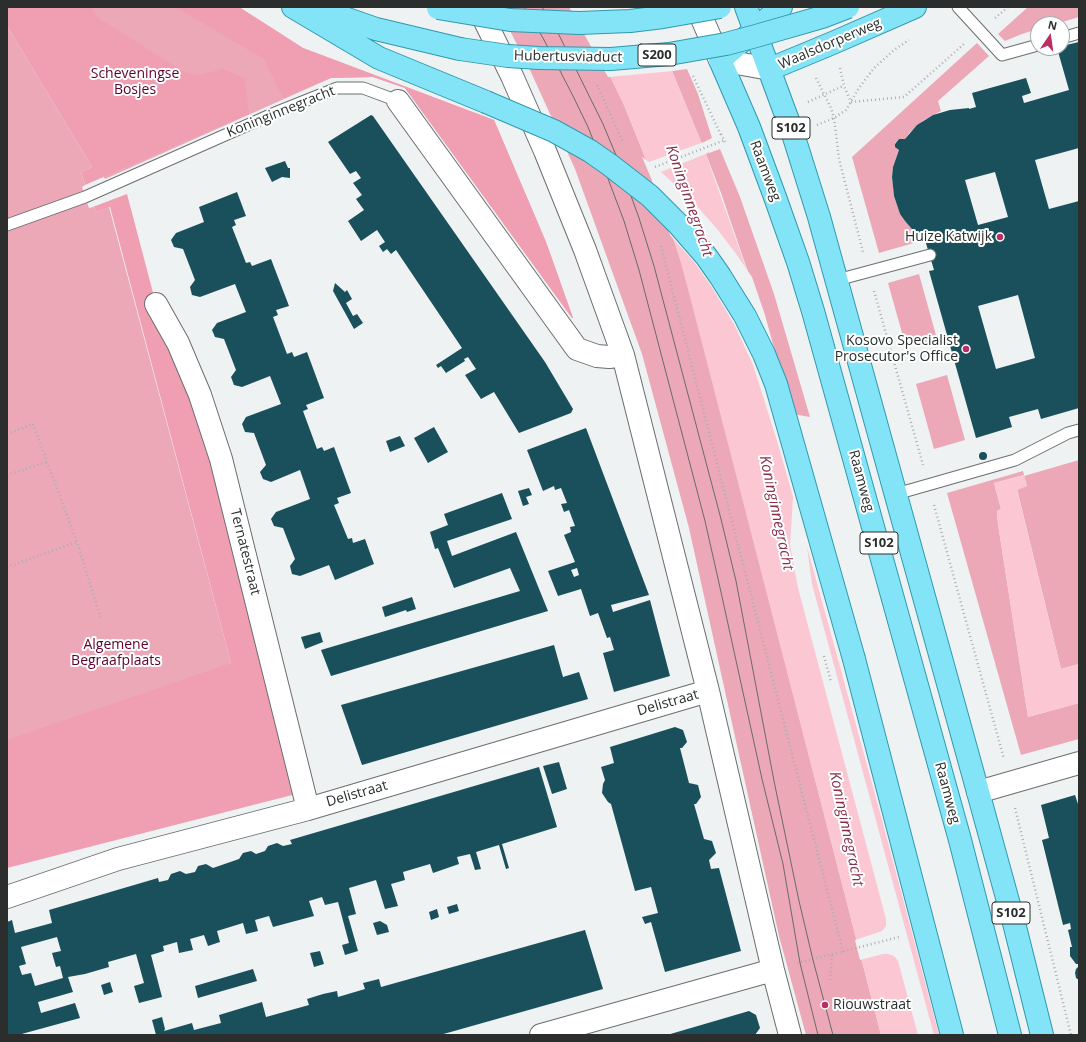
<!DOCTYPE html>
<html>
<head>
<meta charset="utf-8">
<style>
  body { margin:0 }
  #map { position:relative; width:1086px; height:1042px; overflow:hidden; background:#eef2f3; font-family:"Open Sans",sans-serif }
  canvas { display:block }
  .frame { position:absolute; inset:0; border:8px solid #2c2e2e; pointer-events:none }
  .north { position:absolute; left:1030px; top:16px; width:40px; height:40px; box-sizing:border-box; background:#feffff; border:1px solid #aaabab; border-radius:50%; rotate:13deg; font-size:11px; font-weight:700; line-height:16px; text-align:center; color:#2c2e2e }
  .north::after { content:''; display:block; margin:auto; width:14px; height:18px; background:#bb2e62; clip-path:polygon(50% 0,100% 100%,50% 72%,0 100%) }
</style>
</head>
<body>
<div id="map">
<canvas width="1086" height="1042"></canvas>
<div class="frame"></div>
<div class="north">N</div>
</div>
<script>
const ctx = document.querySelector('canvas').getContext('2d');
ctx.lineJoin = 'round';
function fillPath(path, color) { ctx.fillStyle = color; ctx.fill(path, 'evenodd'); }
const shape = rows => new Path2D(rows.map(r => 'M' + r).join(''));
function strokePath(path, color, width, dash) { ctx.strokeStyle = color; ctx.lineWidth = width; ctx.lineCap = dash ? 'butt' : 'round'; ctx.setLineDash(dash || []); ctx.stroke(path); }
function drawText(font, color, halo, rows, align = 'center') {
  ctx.font = font + ' "Open Sans",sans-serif'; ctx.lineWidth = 4; ctx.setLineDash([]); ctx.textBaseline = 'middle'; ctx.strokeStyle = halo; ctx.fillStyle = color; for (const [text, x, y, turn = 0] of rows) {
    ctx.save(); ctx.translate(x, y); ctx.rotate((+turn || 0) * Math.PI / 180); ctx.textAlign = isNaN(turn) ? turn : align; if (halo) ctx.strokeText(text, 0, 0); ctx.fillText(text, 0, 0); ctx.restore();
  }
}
fillPath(shape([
  [7,7,239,7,303,48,494,120,546,242,573,318,572,318,405,88,373,77,331,78,105,179,7,19],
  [498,7,571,7,609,74,624,105,653,177,681,262,690,294,881,1035,806,1035,779,936,689,528,642,354,575,169,530,70],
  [1028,7,1079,7,1079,17,1056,24,1038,24,1038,29,1022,34,1005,41,998,34],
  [7,26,92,167,81,172,85,185,82,187,89,208,94,207,96,212,109,207,231,663,7,801],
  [977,43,989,56,938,101,941,111,924,120,910,132,905,139,899,139,895,143,896,147,899,150,893,167,892,177,894,196,900,214,905,221,917,235,924,240,879,253,852,157],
  [687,69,698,94,712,138,704,142,704,149,709,153,720,149,740,197,774,294,810,417,793,414,763,316,721,193,704,149,672,71],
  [919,274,937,339,906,347,888,283],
  [947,375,965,440,934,449,916,384],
  [1079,460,1079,664,1061,669,1017,489,1027,486,1024,476],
  [1023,471,1024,475,994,483,1001,509,997,511,998,524,1028,717,1079,703,1079,739,1021,755,947,493]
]), '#eca8b7');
fillPath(shape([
  [7,7,94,7,93,9,97,17,184,72,200,75,223,69,245,78,249,114,85,185,81,172,92,167,7,26],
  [175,7,239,7,303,48,494,120,546,242,573,318,572,318,405,88,373,77,331,78,283,98,264,59],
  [127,194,156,304,178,343,304,792,7,868,7,740,231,663,110,207,96,212,94,207,90,208]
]), '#f09fb3');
fillPath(shape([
  [639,7,672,71,704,149,763,316,857,658,839,663,882,820,939,1035,881,1035,681,262,653,177,624,105,609,74],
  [1024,475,1027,486,1017,490,1061,669,1079,664,1079,703,1028,717,998,524,997,511,1001,509,994,483]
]), '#fac7d2');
fillPath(shape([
  [569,7,641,7,674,71,608,77],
  [704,142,708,153,661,172,689,197,718,230,737,255,752,277,765,315,859,658,839,663,807,547,812,584,934,1035,918,1035,898,961,894,956,888,954,883,954,860,960,855,940,882,931,886,926,886,919,798,588,790,545,793,497,778,444,753,365,734,324,711,286,694,262,670,235,651,178,642,157,649,162]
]), '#eef2f3');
fillPath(shape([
  [1079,42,1079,148,1035,160,1049,209,1079,201,1079,408,1041,419,1038,409,1009,417,1012,427,976,438,929,271,934,270,925,240,917,235,905,221,900,214,894,196,892,177,893,167,899,150,895,147,895,144,899,139,905,139,917,125,933,115,950,110,969,108,969,109,976,107,972,93,1026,78,1031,93,1022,96,1024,103,1069,90,1057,48,1062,48,1062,46],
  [995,172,1008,217,978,225,965,180],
  [1018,295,1035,358,996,369,978,306],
  [371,115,373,116,545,362,573,409,571,413,519,433,494,392,481,399,465,375,476,369,468,357,464,359,465,361,446,373,441,366,438,368,436,365,462,348,396,250,391,254,387,249,383,252,379,246,385,242,377,230,361,241,348,221,364,210,356,199,362,195,353,183,361,178,356,171,350,174,328,142],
  [285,161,288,168,290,168,290,178,282,177,272,182,265,168],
  [237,192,246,216,234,220,236,225,232,227,246,263,250,262,252,266,271,259,289,306,276,310,278,315,273,317,287,354,292,352,294,357,307,352,324,398,306,405,308,409,303,411,317,449,322,447,324,451,334,447,351,493,337,498,339,503,334,505,348,539,352,538,353,543,365,539,374,564,335,580,329,565,300,576,292,574,290,566,295,559,283,528,274,526,271,519,276,512,310,499,300,470,271,482,263,479,260,472,266,465,254,433,245,432,242,424,246,417,281,404,270,376,242,387,234,385,231,377,236,370,224,339,215,337,212,330,217,323,246,312,235,284,200,297,192,295,190,287,195,280,183,249,174,247,171,240,176,233,204,222,199,207],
  [335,283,345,292,347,290,352,299,346,303,353,316,357,314,363,323,354,329,333,291],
  [434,427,448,452,428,463,414,438],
  [586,428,649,595,611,605,613,612,650,600,670,676,614,692,603,653,614,650,610,637,607,638,598,613,590,616,581,589,558,596,548,571,575,562,564,535,571,532,570,527,575,526,569,510,564,512,561,504,567,503,561,488,555,490,554,486,543,491,527,450],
  [577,568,579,575,574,577,571,570],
  [400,436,405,446,390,452,386,441],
  '979 456a4 4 0 1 1 8 0a4 4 0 1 1-8 0Z',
  [529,488,532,495,526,497,529,504,523,506,518,491],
  [502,493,512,519,447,541,452,556,516,532,548,611,331,676,321,650,520,591,510,568,454,588,438,548,435,549,430,532,448,525,444,514],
  [412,597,416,609,407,612,406,610,385,617,382,607],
  [320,632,323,642,305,649,301,637],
  [554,645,563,677,579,672,588,699,362,765,341,705],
  [675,727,683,730,687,742,682,748,680,748,689,783,698,785,701,797,696,804,694,804,704,839,712,841,716,853,709,860,711,869,719,868,741,951,665,972,651,922,645,924,642,917,658,913,651,887,635,891,611,804,608,802,602,793,603,784,605,780,601,767,614,763,610,747],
  [559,762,567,789,552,794,543,766],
  [539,767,557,827,502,844,509,868,506,869,499,845,476,852,481,869,475,870,470,854,457,857,459,864,433,873,430,864,403,872,405,880,391,884,398,906,385,909,376,880,349,888,356,914,348,916,358,951,345,955,342,945,349,943,338,902,325,905,322,897,309,901,314,916,273,927,269,916,255,920,258,931,246,934,243,923,217,931,220,942,208,946,204,935,190,939,193,950,179,953,177,942,163,946,164,951,151,955,162,997,139,1003,134,986,144,983,136,954,108,962,109,967,85,974,68,977,73,992,38,1002,41,1013,75,1003,80,1018,18,1035,7,1035,7,922,12,920,15,933,52,923,49,910,158,878,159,882,168,880,171,874,180,871,186,874,195,872,198,866,206,864,213,868,239,859,243,853,251,851,256,854,265,851,268,846,277,843,283,846,292,844,290,840],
  [57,937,61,951,52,953,56,967,60,966,63,978,35,986,31,973,22,975,19,966,26,964,21,947],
  [1075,795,1079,807,1079,964,1076,964,1070,956,1070,947,1072,947,1068,930,1071,929,1070,923,1063,925,1042,840,1049,838,1041,805],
  [457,904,459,911,449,914,447,907],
  [437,909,439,917,431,920,429,912],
  [380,921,387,925,389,932,377,935,373,923],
  [585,930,603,989,440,1035,156,1035,152,1020,162,1017,165,1029,164,1031,192,1023,194,1030,221,1023,219,1015,262,1002,266,1017,309,1005,307,999,323,994,337,991,338,997,365,989,363,983,379,979,381,987],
  [320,951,324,964,314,967,310,953],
  [1079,966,1079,980,1076,978,1075,973,1076,969],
  [253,969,257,981,198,998,195,986],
  [110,982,113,992,104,995,101,985],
  [749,1011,756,1015,760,1028,755,1035,667,1035]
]), '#19505c');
const lane = shape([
  [958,7,1002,55,1038,45],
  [1062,38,1079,33],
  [7,225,85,197,277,112,337,88,363,88,398,101],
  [837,280,930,255],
  [896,494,1015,460,1068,433,1079,430]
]);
const street = shape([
  [478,7,512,76,545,151,585,250,623,355,708,691,773,970,790,1035],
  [398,101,577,349,597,356,609,357,623,355],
  [156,304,178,343,200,395,221,459,308,809],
  [978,792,1079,763],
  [7,897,118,859,308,809,708,691],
  [541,1035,773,970]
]);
const secondary = shape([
  [697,7,720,60,770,69]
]);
const primary = shape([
  [293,7,379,58,486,102],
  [313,7,376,29,460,49],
  [746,7,793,134,819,217,978,792,1014,923,1042,1035],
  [781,7,720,60,749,127,775,197,798,262,813,311,960,840,1010,1035],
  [770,69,835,42,915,7],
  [854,659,952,1035]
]);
strokePath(lane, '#6b6e6f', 13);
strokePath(street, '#6b6e6f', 24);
strokePath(secondary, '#6b6e6f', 24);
strokePath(primary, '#3099ad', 24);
strokePath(shape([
  [995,18,1008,7],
  [840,68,844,86,851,102,904,97,964,44],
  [693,76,721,135],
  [816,78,831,108,834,118,839,159,863,252],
  [597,85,623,142],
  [808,102,843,86],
  [817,125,834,118,846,110,859,88,874,68,894,50,909,40],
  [721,134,726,144],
  [655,167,725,140],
  [661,246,843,952],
  [874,291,923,465],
  [7,434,33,424,77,542,101,619],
  [7,475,47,462],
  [934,505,1004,759],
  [7,567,77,542],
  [824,656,831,682],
  [1015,808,1071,1035],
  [797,963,899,937],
  [830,980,832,955]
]), '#aaaeae', 2.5, [1, 3]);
strokePath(lane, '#fff', 11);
strokePath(street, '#fff', 22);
strokePath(secondary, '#fff', 22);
strokePath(primary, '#84e4f7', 22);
strokePath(shape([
  [524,7,543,38,573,96,588,127,601,160,624,221,639,270,705,521,719,583,762,779,783,864,800,963,818,1035],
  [542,7,558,33,603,124,618,160,639,218,654,266,721,519,736,581,774,781,799,901,813,960,833,1035]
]), '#686a6b', 1);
const primaryBridge = shape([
  [438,8,510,20,579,23,630,21,663,17,720,7],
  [460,49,508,56,539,58,611,59,669,54,726,44,756,36,822,17,848,7],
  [486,102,554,131,590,151,610,165,650,196,679,225,706,256,720,276,745,316,764,354,776,384,854,659]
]);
strokePath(primaryBridge, '#3099ad', 24, []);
strokePath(primaryBridge, '#84e4f7', 22);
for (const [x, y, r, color] of [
  [1000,237,4,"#bb2e62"],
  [966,349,4,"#bb2e62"],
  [825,1005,4,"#bb2e62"]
]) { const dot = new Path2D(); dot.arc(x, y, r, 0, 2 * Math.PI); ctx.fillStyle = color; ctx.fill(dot); strokePath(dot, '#feffff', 1.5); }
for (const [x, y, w] of [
  [657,55,38],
  [791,128,38],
  [879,543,38],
  [1011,913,38]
]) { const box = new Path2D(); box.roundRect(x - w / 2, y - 11, w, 22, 3); ctx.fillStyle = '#feffff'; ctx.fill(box); strokePath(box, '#2c2e2e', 1); }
drawText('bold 13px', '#2c2e2e', null, [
  ["S200",657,55],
  ["S102",791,128],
  ["S102",879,543],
  ["S102",1011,913]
]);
drawText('14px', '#2c2e2e', '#feffff', [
  ["Waalsdorperweg",830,44,-23],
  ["Hubertusviaduct",568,57,1],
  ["Koninginnegracht",281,112,-22],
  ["Raamweg",765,171,69],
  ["Raamweg",861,481,75],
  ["Ternatestraat",245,552,76],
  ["Delistraat",668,703,-16],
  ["Raamweg",947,793,75],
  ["Delistraat",357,794,-16]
]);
drawText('14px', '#61002a', '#feffff', [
  ["Scheveningse",135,74],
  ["Bosjes",135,90],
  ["Algemene",116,645],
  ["Begraafplaats",116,661]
]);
drawText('14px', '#2c2e2e', '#feffff', [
  ["Huize Katwijk",992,237],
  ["Kosovo Specialist",958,341],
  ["Prosecutor's Office",958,357],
  ["Riouwstraat",833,1005,"left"]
], 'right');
drawText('italic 15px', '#8a2d4b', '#feffff', [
  ["Koninginnegracht",689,201,71],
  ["Koninginnegracht",776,513,78],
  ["Koninginnegracht",846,829,78]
]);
</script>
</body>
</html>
